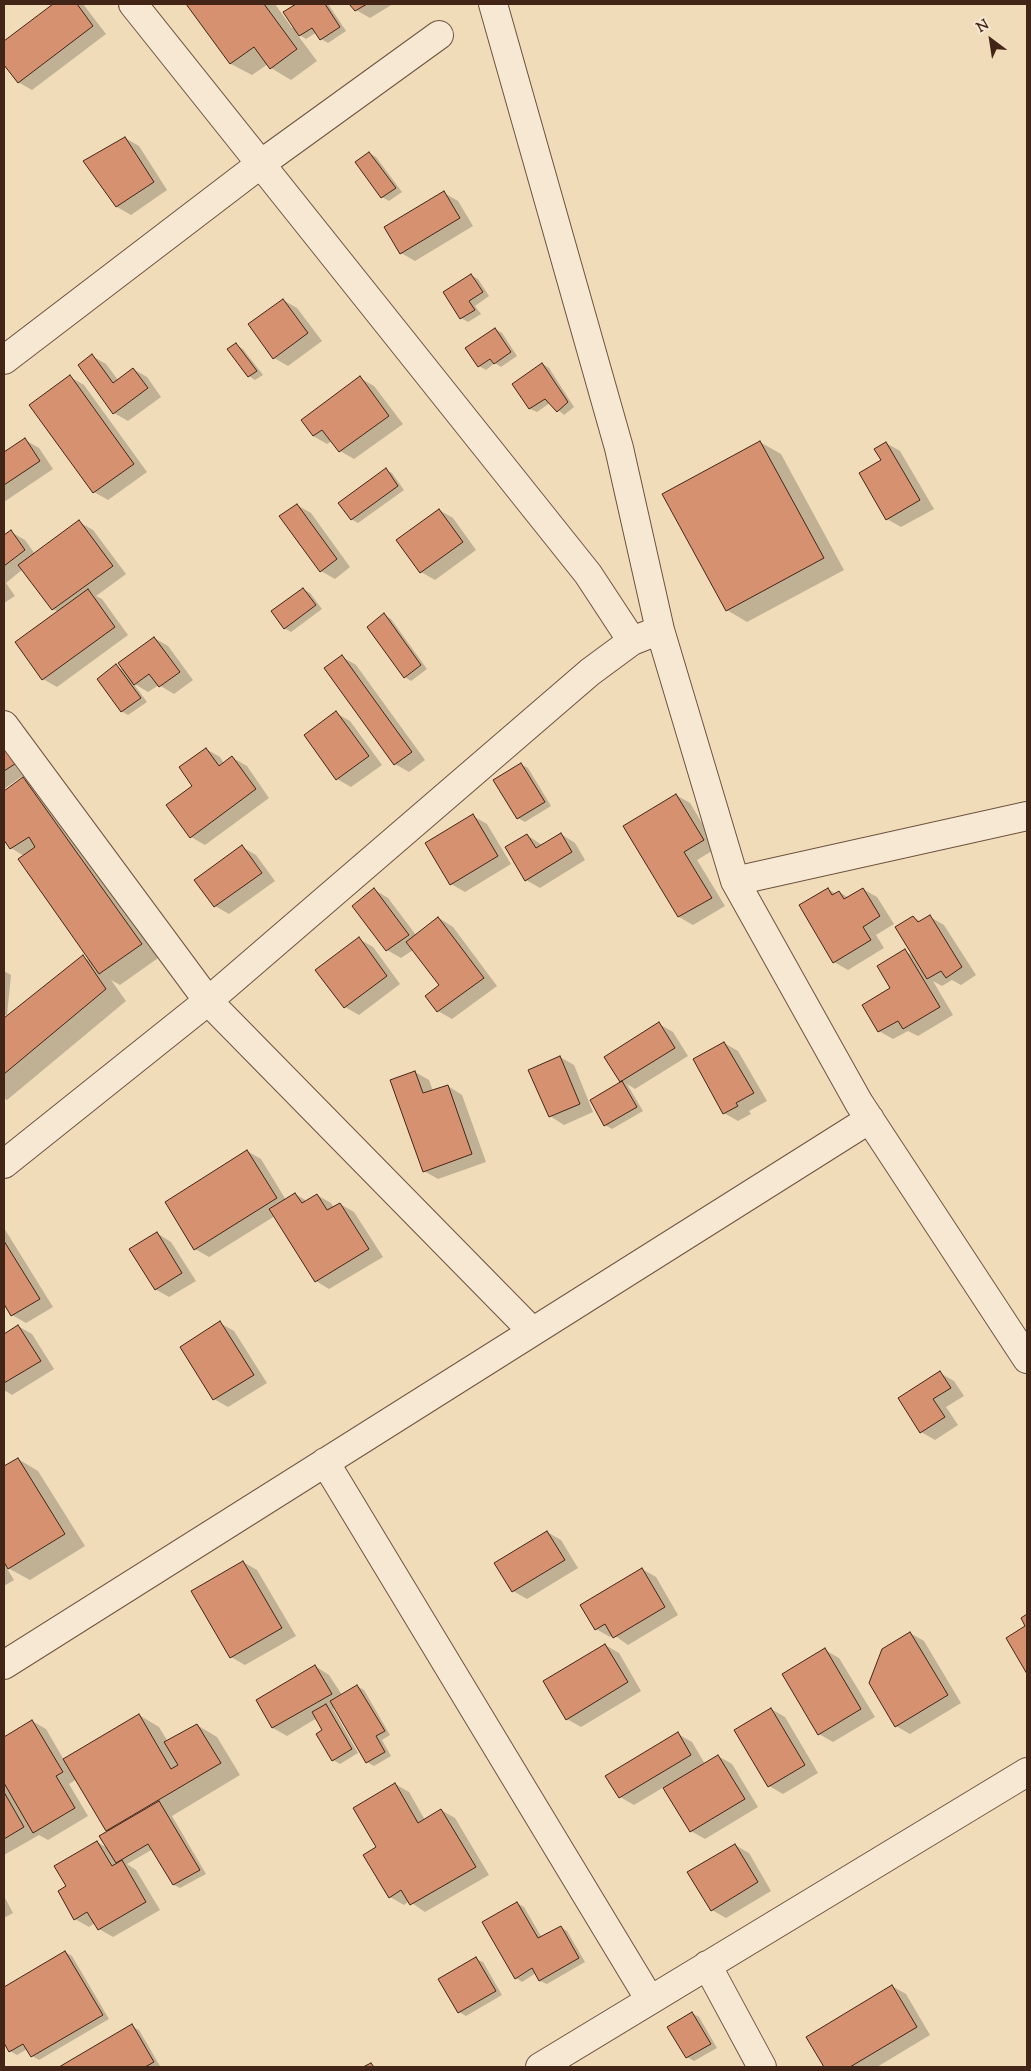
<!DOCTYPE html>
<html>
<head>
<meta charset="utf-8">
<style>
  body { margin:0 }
  #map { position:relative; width:1031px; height:2071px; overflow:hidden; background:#f1dcba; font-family:"Sorts Mill Goudy",serif }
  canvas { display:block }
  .frame { position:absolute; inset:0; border:5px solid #432517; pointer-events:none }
  .north { position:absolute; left:966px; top:15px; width:50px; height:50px; -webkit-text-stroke:4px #f6e8d2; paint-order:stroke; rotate:329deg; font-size:14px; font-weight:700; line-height:20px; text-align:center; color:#432517 }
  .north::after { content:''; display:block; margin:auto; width:18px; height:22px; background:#432517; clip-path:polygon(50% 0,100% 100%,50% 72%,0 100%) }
</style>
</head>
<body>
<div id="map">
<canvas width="1031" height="2071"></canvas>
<div class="frame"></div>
<div class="north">N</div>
</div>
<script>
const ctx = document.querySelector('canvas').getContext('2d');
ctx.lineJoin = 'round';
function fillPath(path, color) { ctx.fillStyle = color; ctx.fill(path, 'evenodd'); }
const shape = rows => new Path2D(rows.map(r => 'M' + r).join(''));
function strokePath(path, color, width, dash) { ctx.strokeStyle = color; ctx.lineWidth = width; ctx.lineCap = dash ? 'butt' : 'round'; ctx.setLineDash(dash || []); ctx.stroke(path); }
fillPath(shape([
  [56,4,83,4,106,34,32,90,18,82,4,63,4,43],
  [188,4,275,4,292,28,294,27,285,13,299,4,328,4,346,31,328,43,321,39,317,32,306,39,296,33,317,61,291,80,271,68,268,64,252,75,231,64],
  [350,4,393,4,370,18,356,10],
  [125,138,139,146,167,190,131,215,117,207],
  [369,153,376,157,402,192,389,201,382,197],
  [444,193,458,201,473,226,415,261,401,253],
  [471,275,478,279,489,296,475,306,481,314,468,322,461,318,444,292],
  [283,300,297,308,322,341,288,366,274,358],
  [495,329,502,333,517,356,501,367,495,363,486,370,479,366],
  [236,345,243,349,263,375,255,380,249,376],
  [92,356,106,364,118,380,133,369,147,377,161,397,128,421,114,413],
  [543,364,549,368,574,407,564,415,550,403,537,412,530,409,514,385],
  [70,377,84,385,147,472,108,500,94,492,31,405],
  [360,378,374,386,403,424,354,459,340,451,332,441,327,444,313,436],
  [25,440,39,448,53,469,4,502,4,452],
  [760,442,781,454,844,570,747,622,727,610],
  [886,443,900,451,934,509,901,527,887,519,883,460],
  [386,470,392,473,404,490,358,523,351,519],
  [297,505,311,513,350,567,335,579,321,571],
  [439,510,453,518,476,550,435,580,421,572],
  [79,522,93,530,126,574,96,596,102,599,128,635,57,687,43,679,58,612,53,609,23,569,6,583,15,596,4,603,4,537,11,532,25,540,35,554],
  [303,589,310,593,322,609,291,632,284,628],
  [385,615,391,619,427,669,411,681,405,677],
  [154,638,168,646,193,680,174,694,159,685,148,692,133,683,147,702,128,715,121,711,116,666,125,671],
  [342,657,356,665,425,760,409,772,395,764],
  [336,713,350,721,382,765,351,787,337,779],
  [4,737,28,772,4,789],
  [206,749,220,757,224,764,233,758,247,766,269,798,205,845,191,837,194,786],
  [521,764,528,768,551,806,525,822,518,818],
  [23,778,44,790,161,956,120,985,111,980,126,1001,7,1100,4,1098,4,1020,83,957,92,962,24,856,11,848,4,838,4,792],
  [676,795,690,803,717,848,697,860,725,906,693,925,679,917,625,826],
  [473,816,487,824,511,864,465,892,451,884],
  [561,834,575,843,585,860,540,888,526,880,527,835,542,845],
  [242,847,256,855,275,881,229,914,215,906],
  [828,889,836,894,839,892,849,898,863,889,877,897,894,924,876,935,884,948,848,970,834,962],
  [375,890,388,898,416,935,439,918,453,927,497,986,452,1019,438,1011,426,996,440,986,413,950,401,958,387,950],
  [913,917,921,922,930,917,944,925,976,975,961,985,952,980,942,986,933,981,953,1015,918,1036,908,1031,893,1039,879,1031,864,1006,892,989,905,951,914,956],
  [359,939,373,947,400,984,359,1015,345,1007,317,970],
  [4,971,11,975,7,1015,4,1015],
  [659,1024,673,1032,688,1056,635,1089,627,1084,643,1111,612,1129,605,1125,591,1101,623,1082,621,1081],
  [724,1043,738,1051,767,1101,749,1111,751,1114,738,1121,724,1113],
  [560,1057,574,1065,593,1112,564,1125,550,1116],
  [415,1072,429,1080,433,1091,448,1086,462,1095,486,1162,438,1179,424,1171],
  [247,1151,261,1159,286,1200,295,1194,307,1201,317,1195,331,1203,334,1208,340,1204,354,1212,383,1257,329,1289,316,1281,275,1216,209,1257,195,1249],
  [4,1228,53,1307,26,1323,12,1315,4,1302],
  [157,1233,171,1242,196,1281,169,1297,155,1289],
  [220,1323,234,1331,267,1383,228,1407,214,1399,182,1347],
  [18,1326,32,1334,54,1369,12,1395,4,1390,4,1335],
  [940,1373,954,1381,964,1396,946,1407,958,1425,935,1440,921,1432],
  [18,1459,38,1471,85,1546,30,1580,6,1567,14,1580,4,1586,4,1468],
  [547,1532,561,1540,578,1568,527,1599,513,1591],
  [243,1562,257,1570,296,1636,245,1665,231,1657,193,1592],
  [642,1569,656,1577,678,1615,628,1645,614,1635,610,1637,596,1629],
  [1027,1615,1027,1671,1007,1639,1027,1626,1022,1618],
  [910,1633,924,1641,961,1703,910,1734,896,1726],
  [605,1645,619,1653,641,1691,581,1727,567,1719],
  [825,1650,839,1658,875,1717,833,1742,819,1734],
  [315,1666,329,1675,342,1695,357,1686,364,1690,390,1735,382,1740,391,1756,374,1766,367,1762,335,1708,333,1709,358,1753,340,1764,333,1760,324,1730,317,1718,287,1736,273,1728,257,1701],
  [771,1709,785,1717,818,1773,783,1794,769,1786],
  [139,1715,159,1727,168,1742,197,1725,217,1737,240,1775,172,1816,206,1874,180,1888,174,1885,153,1849,127,1864,136,1870,160,1910,113,1937,99,1929,95,1923,89,1927,75,1919,68,1887,97,1842,109,1849,109,1831,77,1779,69,1784,88,1816,48,1840,39,1835,4,1855,4,1738,32,1721,46,1729,64,1760],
  [678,1734,692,1742,705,1764,718,1756,732,1764,758,1807,705,1839,691,1831,664,1787,634,1805,620,1797],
  [395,1784,409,1792,425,1820,441,1810,455,1818,489,1875,425,1912,409,1901,404,1905,390,1897,377,1847],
  [735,1845,749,1853,771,1891,726,1918,712,1910],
  [4,1896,13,1913,4,1918],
  [517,1903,524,1907,542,1938,560,1927,567,1931,585,1962,547,1984,540,1981,536,1973,522,1982,516,1978],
  [65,1952,72,1956,109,2019,39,2060,32,2056,27,2049,17,2055,10,2051,4,2040,4,1988],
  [476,1959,483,1962,502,1995,466,2016,459,2012],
  [892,1986,906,1994,930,2035,877,2067,825,2067,807,2038],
  [692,2013,699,2017,717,2048,694,2061,687,2057],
  [132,2026,139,2030,160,2066,61,2067]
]), '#0003');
const building = shape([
  [53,4,77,4,93,26,18,83,4,65,4,41,53,4],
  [186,4,264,4,297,49,270,69,254,47,230,64,186,4],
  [296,4,325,4,340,27,320,40,312,28,299,36,283,12,296,4],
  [349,4,367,4,355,11,349,4],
  [125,137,154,182,116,207,83,161,125,137],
  [369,152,396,188,381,198,355,162,369,152],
  [444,191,460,218,400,254,384,227,444,191],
  [471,274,483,292,469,301,475,310,460,319,443,292,471,274],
  [283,299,308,333,273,359,248,324,283,299],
  [495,328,511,352,494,364,490,359,478,367,465,348,495,328],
  [236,343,257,371,248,377,227,349,236,343],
  [92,354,113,383,133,368,148,388,113,414,78,365,92,354],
  [542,363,568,402,557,412,545,399,529,409,512,384,542,363],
  [70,375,134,464,93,493,29,405,70,375],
  [360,376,389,416,339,452,322,430,313,436,301,420,360,376],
  [25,438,40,461,4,485,4,452,25,438],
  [760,441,824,558,726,611,662,494,760,441],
  [886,442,920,500,886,520,859,473,881,460,874,449,886,442],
  [386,468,398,486,351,520,338,503,386,468],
  [297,504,337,559,320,572,279,516,297,504],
  [439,509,463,542,420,573,396,540,439,509],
  [79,520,113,566,52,610,18,565,79,520],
  [11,530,25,550,4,566,4,535,11,530],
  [303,588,316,605,284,629,271,611,303,588],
  [88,589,115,627,42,680,15,642,88,589],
  [384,613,421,665,404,678,367,627,384,613],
  [154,637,180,672,159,687,149,674,134,685,118,663,154,637],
  [342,655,412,752,394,765,324,668,342,655],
  [116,664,141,698,121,712,97,679,116,664],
  [336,711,369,756,336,780,304,735,336,711],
  [4,748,15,764,4,771,4,748],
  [206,748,219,766,232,756,256,789,190,838,166,805,192,786,179,767,206,748],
  [521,763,545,802,517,819,493,780,521,763],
  [23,777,142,944,99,974,18,859,35,847,29,837,10,849,4,840,4,791,23,777],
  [676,794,704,840,684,852,712,898,678,917,623,826,676,794],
  [473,814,498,856,450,885,425,843,473,814],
  [561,833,572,852,525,881,505,847,527,834,536,848,561,833],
  [242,845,262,873,214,907,194,880,242,845],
  [374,888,409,935,386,951,352,906,374,888],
  [828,888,832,895,839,891,844,899,863,888,880,916,863,927,871,940,833,963,799,905,828,888],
  [930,915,962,967,946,978,941,971,927,979,895,927,913,916,918,922,930,915],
  [438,917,484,978,437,1012,425,996,439,985,406,942,438,917],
  [359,937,387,976,344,1008,315,970,359,937],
  [905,949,940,1007,903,1029,898,1021,878,1032,862,1005,890,988,877,966,905,949],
  [83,955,106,989,4,1074,4,1018,83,955],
  [659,1022,675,1048,620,1082,604,1057,659,1022],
  [724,1042,754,1093,736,1103,738,1106,723,1114,693,1059,724,1042],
  [560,1056,580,1104,549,1117,528,1070,560,1056],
  [415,1071,423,1093,448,1085,472,1154,423,1172,390,1080,415,1071],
  [622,1081,637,1107,604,1126,590,1100,622,1081],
  [247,1150,277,1198,194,1250,165,1202,247,1150],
  [295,1193,302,1203,317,1194,327,1210,340,1203,369,1249,315,1282,269,1209,295,1193],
  [157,1232,182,1273,155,1290,129,1249,157,1232],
  [4,1241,40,1299,11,1316,4,1304,4,1241],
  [220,1321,254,1375,213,1400,180,1347,220,1321],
  [18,1325,41,1361,4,1383,4,1334,18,1325],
  [940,1371,951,1388,933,1399,945,1417,920,1433,898,1398,940,1371],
  [18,1458,65,1534,8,1569,4,1562,4,1466,18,1458],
  [547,1531,565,1560,512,1592,494,1563,547,1531],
  [243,1561,282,1628,230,1658,191,1591,243,1561],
  [642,1568,665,1607,613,1638,605,1624,595,1630,580,1605,642,1568],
  [1027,1614,1027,1674,1006,1638,1025,1626,1021,1618,1027,1614],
  [910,1632,948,1695,895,1727,869,1683,882,1649,910,1632],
  [605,1644,628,1682,566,1720,543,1681,605,1644],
  [825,1648,861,1709,818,1735,782,1674,825,1648],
  [315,1665,332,1694,272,1728,256,1700,315,1665],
  [357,1685,385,1731,376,1736,385,1752,366,1763,330,1701,357,1685],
  [326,1704,352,1749,332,1761,316,1734,322,1730,312,1712,326,1704],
  [771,1708,805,1765,768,1787,734,1730,771,1708],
  [139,1714,171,1769,178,1765,164,1742,197,1724,221,1763,106,1831,63,1759,139,1714],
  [32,1720,63,1772,56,1776,75,1808,33,1833,4,1783,4,1737,32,1720],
  [678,1732,691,1755,619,1798,605,1776,678,1732],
  [718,1755,745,1799,690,1832,663,1788,718,1755],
  [395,1783,418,1823,441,1809,476,1867,410,1905,401,1890,389,1898,363,1855,376,1847,353,1808,395,1783],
  [4,1792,24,1827,4,1839,4,1792],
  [159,1801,200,1870,173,1885,148,1844,116,1863,99,1836,159,1801],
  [97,1841,112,1866,122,1860,146,1902,98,1930,87,1912,74,1920,58,1891,66,1886,54,1866,97,1841],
  [735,1844,758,1882,711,1911,687,1872,735,1844],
  [517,1902,538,1938,561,1926,579,1958,539,1981,532,1968,515,1979,482,1922,517,1902],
  [65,1951,103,2015,31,2057,23,2044,9,2052,4,2043,4,1987,65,1951],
  [476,1957,496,1991,458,2013,438,1979,476,1957],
  [892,1985,917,2027,850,2067,824,2067,806,2037,892,1985],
  [692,2012,711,2044,686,2058,667,2027,692,2012],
  [132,2024,154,2062,145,2067,59,2067,132,2024],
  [371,2063,374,2067,363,2067,371,2063]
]);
fillPath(building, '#d69270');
strokePath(building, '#432517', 1);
const minor = shape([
  [133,4,588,574,632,641],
  [493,4,619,448,660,630,735,881,859,1103,1027,1359],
  [4,360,262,163,439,35],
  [4,725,208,1001,532,1331],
  [735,881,1027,816],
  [4,1164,208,1001,590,672,632,641,660,630],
  [325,1462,650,2000],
  [4,1665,870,1119],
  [707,1965,762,2067],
  [540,2067,1027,1772]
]);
strokePath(minor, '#6e5340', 30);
strokePath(minor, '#f6e8d2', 28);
</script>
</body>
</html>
